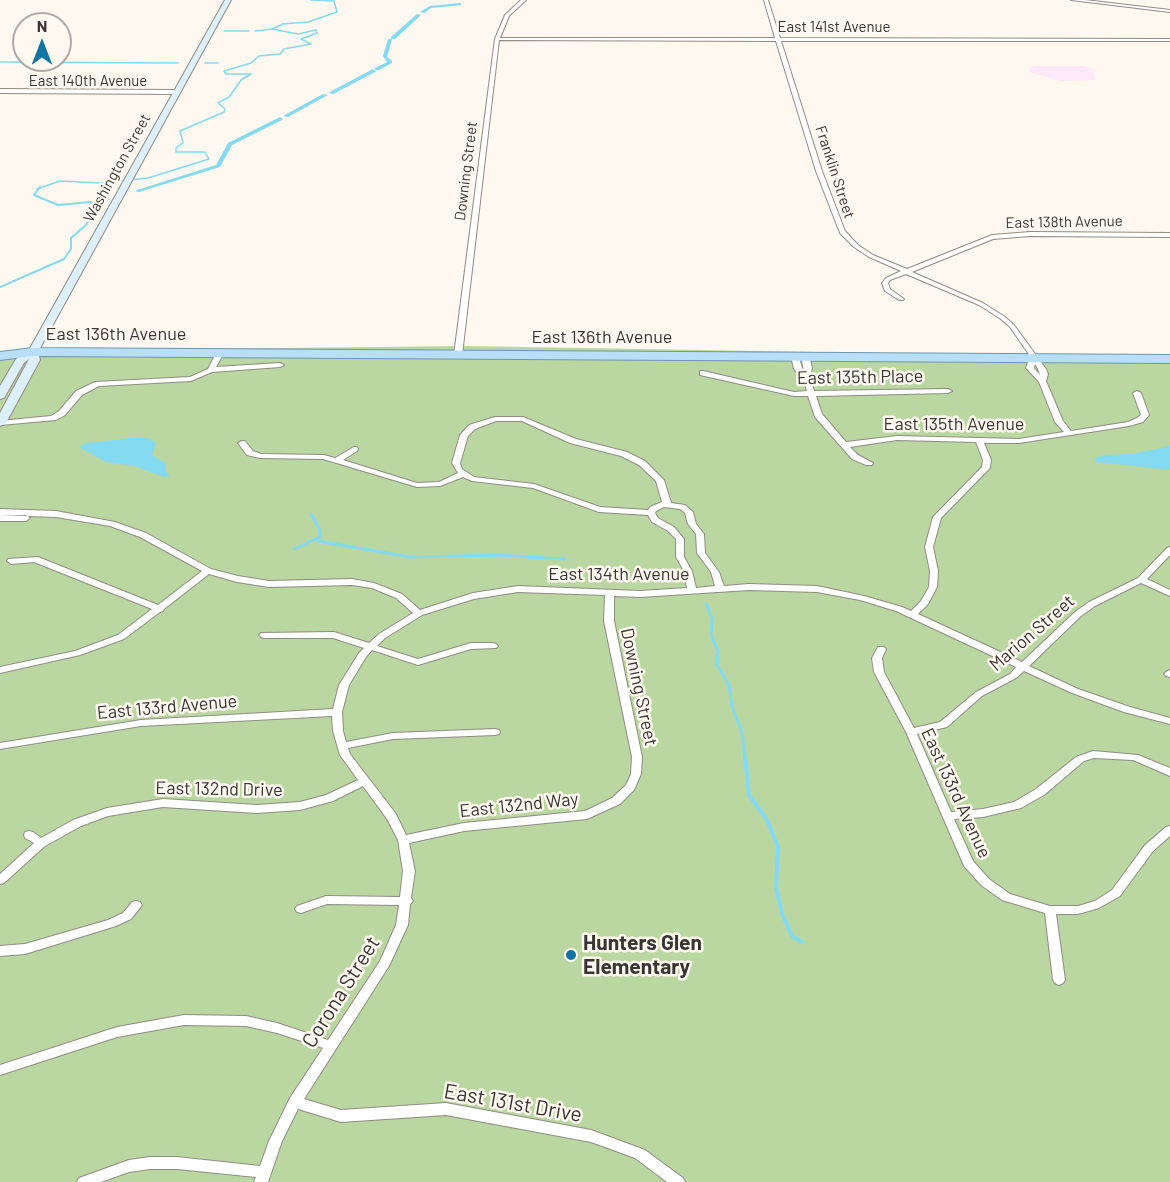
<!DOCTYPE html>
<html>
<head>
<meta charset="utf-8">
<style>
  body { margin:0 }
  #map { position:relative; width:1170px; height:1182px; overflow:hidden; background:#fef8f1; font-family:Barlow,sans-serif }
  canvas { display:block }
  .north { position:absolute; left:12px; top:12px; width:60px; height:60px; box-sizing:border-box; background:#fef8f1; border:2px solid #afaaa5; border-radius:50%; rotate:0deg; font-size:16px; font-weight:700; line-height:24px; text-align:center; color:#383533 }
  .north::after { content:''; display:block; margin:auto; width:21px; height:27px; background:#1174a1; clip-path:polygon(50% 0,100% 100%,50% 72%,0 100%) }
</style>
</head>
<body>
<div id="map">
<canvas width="1170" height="1182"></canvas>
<div class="north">N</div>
</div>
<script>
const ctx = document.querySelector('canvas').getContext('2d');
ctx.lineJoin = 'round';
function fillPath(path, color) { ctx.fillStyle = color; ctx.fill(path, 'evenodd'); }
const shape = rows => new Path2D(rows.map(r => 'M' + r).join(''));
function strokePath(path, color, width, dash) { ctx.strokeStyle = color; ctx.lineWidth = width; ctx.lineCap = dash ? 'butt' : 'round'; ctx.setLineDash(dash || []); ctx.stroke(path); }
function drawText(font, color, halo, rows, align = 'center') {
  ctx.font = font + ' Barlow,sans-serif'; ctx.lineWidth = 5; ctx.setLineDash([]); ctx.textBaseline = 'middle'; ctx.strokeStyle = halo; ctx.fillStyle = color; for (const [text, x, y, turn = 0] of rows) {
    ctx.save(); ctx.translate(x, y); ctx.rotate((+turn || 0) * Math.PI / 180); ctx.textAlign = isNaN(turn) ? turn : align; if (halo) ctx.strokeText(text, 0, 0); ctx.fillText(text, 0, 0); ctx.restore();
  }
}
fillPath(shape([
  [1035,66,1084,66,1093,68,1095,80,1061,81,1029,72,1030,68]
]), '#fce8f8');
fillPath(shape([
  [464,346,1170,358,1170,1182,0,1182,0,351]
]), '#bad7a1');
fillPath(shape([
  [132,438,149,438,156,443,152,455,165,463,165,470,170,476,164,477,135,466,106,462,79,447,86,443],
  [1170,446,1170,470,1096,462,1095,458,1104,455,1132,454]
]), '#84daf0');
strokePath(shape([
  [224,31,249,31],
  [255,31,272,29],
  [0,62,178,63],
  [205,63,218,63],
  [37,189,60,181,100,183,148,178,209,159,205,152,176,152,176,148,183,143,180,131,224,112,225,109,218,103,229,97,241,80,251,74,226,74,224,71,251,63,259,56,280,54,284,49,311,44,301,39,317,33,316,30,298,34,272,29,283,24,308,22,337,12,334,1,311,0]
]), '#84daf0', 1.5);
strokePath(shape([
  [0,287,64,259,71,249,71,238,86,225,99,204,90,202,58,205,34,195,40,187]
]), '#84daf0', 2);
strokePath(shape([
  [318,541,410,557,500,555,565,559],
  [294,549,320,537,319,528,311,514],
  [706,604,712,618,711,635,718,651,717,665,729,685,732,707,742,732,745,759]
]), '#84daf0', 3);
strokePath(shape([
  [745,757,749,795,767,820,778,847,776,887,782,914,792,936,802,942]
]), '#84daf0', 4);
fillPath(shape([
  [460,3,462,5,431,8,424,13,420,12,430,6,460,3],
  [417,14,421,15,395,39,392,39,387,57,392,61,392,63,379,70,375,70,375,68,387,62,383,56,388,39,391,39,391,37,417,14],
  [373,69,376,71,375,72,333,94,328,93,373,69],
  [323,94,328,95,288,117,283,116,323,94],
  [280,117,283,119,282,120,232,145,220,167,139,192,134,191,216,165,228,143,280,117],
  [105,198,110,199,101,205,97,205,97,203,105,198]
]), '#84daf0');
const street = shape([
  [521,0,526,0,509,16,500,38,775,38,764,0,768,0,780,38,1170,39,1170,41,781,41,822,171,845,231,858,245,873,255,907,269,992,235,1030,232,1170,233,1170,237,1030,236,993,239,912,272,983,303,1005,317,1014,325,1046,369,1048,374,1046,381,1063,421,1071,431,1128,422,1137,418,1141,415,1133,393,1137,391,1141,393,1149,415,1143,422,1129,426,1019,443,984,443,991,460,990,468,941,518,933,547,938,571,937,587,928,604,918,614,1022,662,1075,612,1089,602,1138,578,1167,548,1170,547,1170,555,1147,579,1170,590,1170,596,1141,583,1095,606,1081,616,1029,666,1078,689,1130,707,1170,718,1170,724,1124,712,1072,693,1024,671,1016,678,982,696,947,727,917,734,951,812,983,809,1014,802,1036,789,1076,757,1093,751,1138,755,1170,768,1170,776,1133,760,1094,758,1084,761,1044,795,1021,808,983,817,954,819,973,861,989,879,1010,894,1050,906,1078,906,1095,901,1112,890,1145,845,1166,827,1170,826,1170,836,1153,851,1120,896,1099,908,1078,914,1056,914,1065,980,1063,983,1059,985,1055,983,1053,980,1045,913,1002,900,981,885,964,866,906,732,874,672,872,658,878,647,884,647,886,649,882,658,884,672,914,728,940,722,976,692,1010,674,1016,667,896,611,860,600,817,592,749,590,640,597,614,596,614,621,642,757,641,774,634,790,620,804,587,819,464,831,409,843,415,871,411,898,413,901,410,904,408,925,389,966,304,1099,341,1110,446,1103,591,1130,645,1150,683,1178,685,1182,667,1182,635,1158,591,1142,446,1115,341,1122,298,1109,282,1141,268,1182,254,1182,256,1177,177,1169,150,1169,129,1172,101,1182,77,1182,79,1178,129,1160,150,1157,177,1157,260,1166,269,1141,290,1098,323,1048,277,1033,246,1026,184,1025,117,1037,0,1075,0,1065,117,1027,184,1015,246,1016,277,1023,328,1040,380,961,396,925,399,905,327,904,301,913,297,912,295,909,297,906,326,896,400,897,403,871,398,840,387,819,363,786,333,801,300,810,257,813,163,807,108,816,81,826,45,846,4,883,0,884,0,874,34,843,25,838,24,835,25,832,29,831,33,832,41,838,73,820,107,808,163,799,257,805,300,802,326,795,358,780,340,755,333,731,332,716,141,726,0,749,0,743,141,720,333,709,339,685,359,653,364,648,333,638,264,638,261,637,259,635,261,633,334,632,369,643,379,634,413,613,396,598,372,588,352,585,269,587,237,582,209,574,164,609,163,611,160,612,124,639,80,655,0,673,0,667,75,651,118,635,152,609,34,562,11,564,7,561,8,559,38,557,158,605,202,571,140,537,110,526,56,517,0,515,0,509,56,511,115,522,146,533,211,569,238,576,269,581,352,579,374,583,402,594,420,610,473,593,518,586,640,591,687,588,684,571,676,557,676,539,668,531,652,522,648,515,599,512,533,488,472,481,463,477,440,486,417,487,323,459,260,458,247,455,238,443,242,441,245,441,253,451,261,454,324,455,335,458,354,447,357,447,358,449,357,451,343,460,417,483,439,482,458,473,452,463,460,435,469,425,495,417,523,417,576,439,627,452,645,461,664,480,671,503,685,505,693,512,696,524,704,534,705,553,719,572,724,586,749,584,817,586,864,596,902,607,911,611,921,601,929,587,930,571,925,547,933,517,982,467,983,460,976,442,897,440,850,447,858,455,873,463,872,465,866,465,852,459,815,417,808,396,794,396,700,375,700,371,703,371,794,392,807,391,803,378,794,369,791,356,792,354,798,354,802,368,804,371,801,356,805,354,809,356,812,368,810,377,814,391,948,389,952,391,948,393,816,396,822,414,846,442,897,436,1019,439,1064,432,1055,422,1039,382,1026,368,1030,356,1010,327,1001,319,979,305,906,274,890,280,888,283,890,289,904,299,903,300,899,300,885,291,882,283,886,278,901,271,869,257,854,247,840,233,816,171,776,41,499,40,462,355,461,357,455,357,454,355,495,39,505,15,521,0],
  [1035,364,1038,369,1040,375,1034,368,1035,364],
  [496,421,522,421,570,443,621,456,639,465,656,481,662,502,650,507,648,510,600,507,534,484,474,477,462,469,460,463,468,436,475,429,496,421],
  [664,507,680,509,685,513,688,524,696,534,697,553,711,572,715,586,696,588,692,571,684,557,684,539,674,527,658,518,655,513,656,511,664,507],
  [518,592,605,595,604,621,632,757,631,774,626,785,612,798,585,811,464,823,406,835,396,814,350,754,348,748,393,739,495,735,499,734,500,732,499,730,495,729,393,733,346,742,343,731,342,712,349,685,366,657,372,650,418,665,471,649,496,648,498,646,496,644,493,643,471,643,418,659,377,646,385,638,422,615,474,599,518,592],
  [1071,0,1085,0,1170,10,1170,12,1071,0],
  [0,89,177,90,180,92,177,94,0,93,0,89],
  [217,351,223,351,224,353,216,367,280,363,284,365,280,367,212,372,191,381,99,386,82,395,65,415,56,420,0,425,0,421,51,416,59,411,76,391,95,382,190,377,208,369,217,351],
  [0,515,26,515,30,518,26,521,0,521,0,515],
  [1170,670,1170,677,1166,676,1164,674,1166,672,1170,670],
  [136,901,140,902,142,905,140,908,131,919,116,926,25,954,0,956,0,946,25,944,108,920,123,913,132,902,136,901]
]);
const secondary = shape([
  [225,0,231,0,38,352,40,360,6,423,0,426,0,413,29,359,24,363,4,398,0,399,0,386,16,359,29,350,225,0]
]);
const primary = shape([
  [33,348,1170,355,1170,363,33,356,0,360,0,352,33,348]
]);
strokePath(street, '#918b85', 2);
strokePath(secondary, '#918b85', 2);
strokePath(primary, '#6d96b0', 2);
fillPath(street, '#fff');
fillPath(secondary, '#dceffb');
fillPath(primary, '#b9dff8');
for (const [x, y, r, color] of [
  [571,955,6,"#1174a1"]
]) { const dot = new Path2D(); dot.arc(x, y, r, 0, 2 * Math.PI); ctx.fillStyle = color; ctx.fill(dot); strokePath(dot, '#fef8f1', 2); }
drawText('15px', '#383533', '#fef8f1', [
  ["East 141st Avenue",834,27],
  ["East 140th Avenue",88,81],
  ["Washington Street",117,168,-61],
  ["Downing Street",466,171,-83],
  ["Franklin Street",835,172,72],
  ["East 138th Avenue",1064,222,-1]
]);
drawText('18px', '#383533', '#fef8f1', [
  ["East 136th Avenue",116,334],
  ["East 136th Avenue",602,337],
  ["East 135th Place",860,377,-1],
  ["East 135th Avenue",954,424],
  ["East 134th Avenue",619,574],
  ["Marion Street",1032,633,-41],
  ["Downing Street",639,687,78],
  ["East 133rd Avenue",167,707,-5],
  ["East 132nd Drive",219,789,1],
  ["East 133rd Avenue",956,793,65],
  ["East 132nd Way",519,805,-6]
]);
drawText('bold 21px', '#383533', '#fef8f1', [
  ["Hunters Glen",583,943],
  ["Elementary",583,967]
], 'left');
drawText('21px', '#383533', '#fef8f1', [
  ["Corona Street",341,992,-58],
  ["East 131st Drive",513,1103,10]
]);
</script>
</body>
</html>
